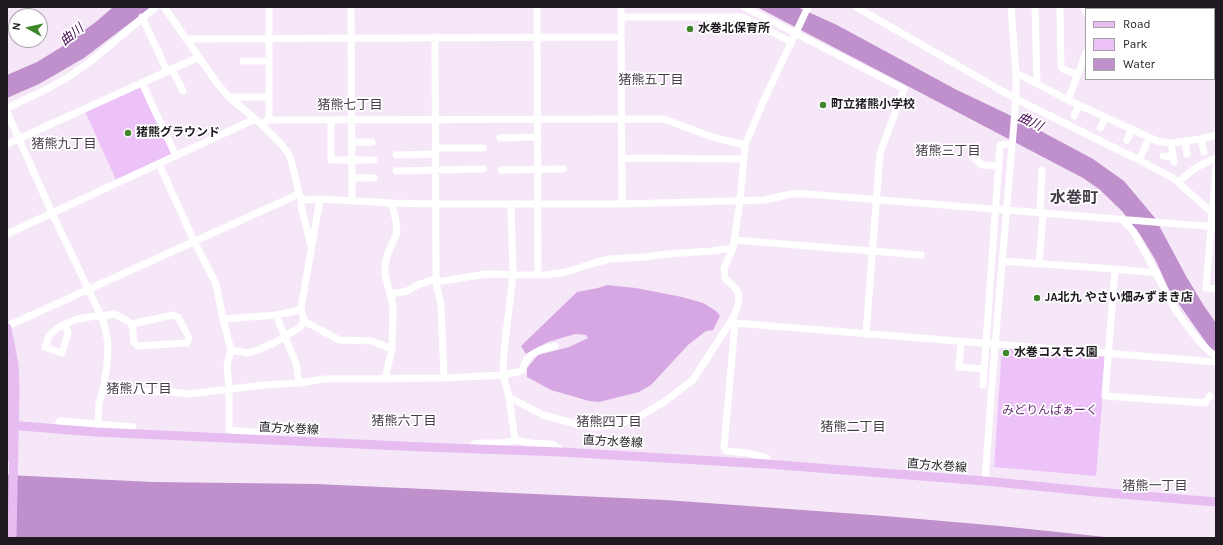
<!DOCTYPE html>
<html>
<head>
<meta charset="utf-8">
<style>
  body { margin:0 }
  #map { position:relative; width:1223px; height:545px; overflow:hidden; background:#f5e7f8; font-family:Karla,sans-serif }
  canvas { display:block }
  .frame { position:absolute; inset:0; border:8px solid #1e1a20; pointer-events:none }
  .legend { position:absolute; left:1085px; top:8px; width:130px; height:72px; box-sizing:border-box; background:#fff; border:1px solid #a5a3a6; margin:0; padding:5px 7px; list-style:none; font-size:12px; color:#1e1a20 }
  .legend li { display:flex; align-items:center; gap:8px; height:20px }
  .legend b { width:20px; border:1px solid #a5a3a6 }
  .north { position:absolute; left:8px; top:8px; width:40px; height:40px; box-sizing:border-box; background:#fff; border:1px solid #a5a3a6; border-radius:50%; rotate:278deg; font-size:11px; font-weight:700; line-height:16px; text-align:center; color:#1e1a20 }
  .north::after { content:''; display:block; margin:auto; width:14px; height:18px; background:#3f8529; clip-path:polygon(50% 0,100% 100%,50% 72%,0 100%) }
</style>
</head>
<body>
<div id="map">
<canvas width="1223" height="545"></canvas>
<div class="frame"></div>
<ul class="legend">
<li><b style="height:5px;background:#e6bcf1"></b>Road</li>
<li><b style="height:11px;background:#edc2f9"></b>Park</li>
<li><b style="height:11px;background:#bf90cb"></b>Water</li>
</ul>
<div class="north">N</div>
</div>
<script>
const ctx = document.querySelector('canvas').getContext('2d');
ctx.lineJoin = 'round';
function fillPath(path, color) { ctx.fillStyle = color; ctx.fill(path, 'evenodd'); }
const shape = rows => new Path2D(rows.map(r => 'M' + r).join(''));
function strokePath(path, color, width, dash) { ctx.strokeStyle = color; ctx.lineWidth = width; ctx.lineCap = dash ? 'butt' : 'round'; ctx.setLineDash(dash || []); ctx.stroke(path); }
function drawText(font, color, halo, rows, align = 'center') {
  ctx.font = font + ' Karla,"Noto Sans JP",sans-serif'; ctx.lineWidth = 3.5; ctx.setLineDash([]); ctx.textBaseline = 'middle'; ctx.strokeStyle = halo; ctx.fillStyle = color; for (const [text, x, y, turn = 0] of rows) {
    ctx.save(); ctx.translate(x, y); ctx.rotate((+turn || 0) * Math.PI / 180); ctx.textAlign = isNaN(turn) ? turn : align; if (halo) ctx.strokeText(text, 0, 0); ctx.fillText(text, 0, 0); ctx.restore();
  }
}
fillPath(shape([
  [140,85,172,154,116,180,85,111],
  [1002,347,1106,355,1096,476,994,467]
]), '#edc2f9');
fillPath(shape([
  [607,285,636,288,682,297,703,303,716,311,720,316,713,330,706,331,688,345,651,385,639,392,599,402,589,401,551,390,527,377,527,368,538,355,569,347,588,338,586,335,575,334,548,342,526,354,521,346,577,292,598,288]
]), '#d6a7e3');
fillPath(shape([
  [113,7,151,7,84,58,39,84,7,98,7,75,37,62,63,46,97,21],
  [757,7,797,7,837,25,955,89,1022,121,1093,159,1124,181,1155,218,1186,276,1204,306,1216,323,1216,352,1210,348,1169,290,1156,261,1141,236,1122,211,1099,189,1083,178],
  [7,475,153,482,316,484,666,500,885,516,1000,526,1115,538,7,538]
]), '#bf90cb');
strokePath(shape([
  [164,7,217,83,229,97,261,124,282,145,288,153,292,163,299,194,301,198,305,200,320,199,392,203,436,204,622,204,765,200,791,194,807,194,1216,227],
  [351,7,352,201],
  [537,7,538,275],
  [621,7,622,204],
  [744,7,904,89,880,153,866,334],
  [856,7,1016,99,1139,160,1173,178,1208,209,1212,211],
  [1035,7,1037,83],
  [1060,7,1061,67,1063,69,1078,75],
  [1084,7,1086,13],
  [1107,7,1108,9],
  [142,17,167,71],
  [621,17,743,17,791,42],
  [1214,36,1216,36],
  [435,37,436,282,441,305,444,378],
  [186,39,621,37],
  [243,61,269,61],
  [172,69,183,91],
  [1016,73,1068,100,1157,141,1171,143,1201,139,1216,135],
  [142,83,176,156],
  [229,97,269,97],
  [1068,100,1086,53],
  [7,108,47,89,70,76,91,61,156,7],
  [7,112,52,213,101,316,105,327,108,344,107,365,103,390,99,403,98,424],
  [1074,116,1079,105],
  [269,120,269,7],
  [331,120,331,160,374,160],
  [261,124,269,120,664,119,712,137,745,145],
  [1100,128,1106,117],
  [500,138,538,137],
  [1201,139,1204,152],
  [1127,140,1132,129],
  [1185,141,1187,154],
  [352,142,372,142],
  [1171,143,1174,162],
  [7,144,199,57],
  [436,148,483,148],
  [396,155,436,154],
  [974,155,975,159,982,165,999,166],
  [1163,156,1173,157],
  [623,158,744,159],
  [1139,160,1149,138],
  [159,164,194,241,216,284,223,319,231,350,227,365,229,390,229,430,265,433,265,440],
  [1216,167,1206,288,1216,289],
  [501,170,563,169],
  [396,171,483,169],
  [352,178,374,178],
  [1178,182,1194,169,1205,163,1216,158],
  [301,198,301,206,311,246],
  [511,204,513,275,504,351,503,375,509,397,515,440],
  [1040,213,1042,170],
  [1122,219,1134,232,1176,311,1197,339,1209,351,1216,356],
  [7,234,255,119],
  [734,240,921,255],
  [1002,261,1115,269,1105,396,1205,403,1210,396],
  [1039,264,1043,213],
  [1115,269,1157,273],
  [391,294,407,291,418,285,431,280,436,282,486,274,545,275,566,272,594,263,610,259,645,257,667,254,712,251,733,248],
  [276,315,296,363,299,383],
  [223,319,276,315,296,311,301,308],
  [304,321,339,340,372,341,392,349],
  [734,321,735,323,724,447,726,451,748,453,767,458,767,464],
  [735,323,1216,362],
  [12,324,299,194],
  [65,324,77,319,96,316,101,316,115,314,132,324,173,315,178,317,189,338,187,343,138,346,134,342,132,324],
  [65,324,68,333,62,353,45,347,49,336,56,329,65,324],
  [961,342,959,367,984,369],
  [231,350,248,353,258,350,276,342,300,327,304,321,301,308,320,199],
  [385,379,392,349,393,305,385,275,385,265,388,253,396,235,397,227,392,203],
  [983,385,1000,145,1005,144,1012,146],
  [103,390,173,392,189,394,264,385,299,383,325,379,444,378,503,375,518,372,522,370,527,359,531,355,540,350,555,346],
  [509,397,543,415,576,424,594,427,608,426,635,419,664,402,693,380,733,318,738,305,739,295,737,290,725,278,724,268,733,248,740,201,745,145,764,100,808,7],
  [56,428,60,421,98,424,133,427,133,433],
  [471,449,474,444,482,443,503,443,515,440,531,443,552,444,559,448,561,452],
  [985,481,993,370,1016,99,1016,73,1011,7]
]), '#fff', 7);
strokePath(shape([
  [7,328,14,364,15,388,12,538],
  [7,365,9,379,7,457],
  [8,425,95,432,424,447,561,452,767,464,985,481,1096,492,1216,502]
]), '#e6bcf1', 9);
for (const [x, y, r, color] of [
  [690,29,4,"#3f8529"],
  [823,105,4,"#3f8529"],
  [128,133,4,"#3f8529"],
  [1037,298,4,"#3f8529"],
  [1006,353,4,"#3f8529"]
]) { const dot = new Path2D(); dot.arc(x, y, r, 0, 2 * Math.PI); ctx.fillStyle = color; ctx.fill(dot); strokePath(dot, '#fff', 1.5); }
drawText('bold 12px', '#1e1a20', '#fff', [
  ["水巻北保育所",698,29],
  ["町立猪熊小学校",831,105],
  ["猪熊グラウンド",136,133],
  ["JA北九 やさい畑みずまき店",1045,298],
  ["水巻コスモス園",1014,353]
], 'left');
drawText('12px', '#632a71', '#fff', [
  ["みどりんぱぁーく",1050,411]
]);
drawText('12px', '#1e1a20', '#fff', [
  ["直方水巻線",289,429,3],
  ["直方水巻線",613,442,3],
  ["直方水巻線",937,466,4]
]);
drawText('italic 13px', '#460953', '#fff', [
  ["曲川",72,35,-39],
  ["曲川",1030,122,26]
]);
drawText('13px', '#463c49', '#fff', [
  ["猪熊五丁目",651,80],
  ["猪熊七丁目",350,105],
  ["猪熊九丁目",64,144],
  ["猪熊三丁目",948,151],
  ["猪熊八丁目",139,389],
  ["猪熊六丁目",404,421],
  ["猪熊四丁目",609,422],
  ["猪熊二丁目",853,427],
  ["猪熊一丁目",1155,486]
]);
drawText('bold 16px', '#463c49', '#fff', [
  ["水巻町",1074,198]
]);
</script>
</body>
</html>
